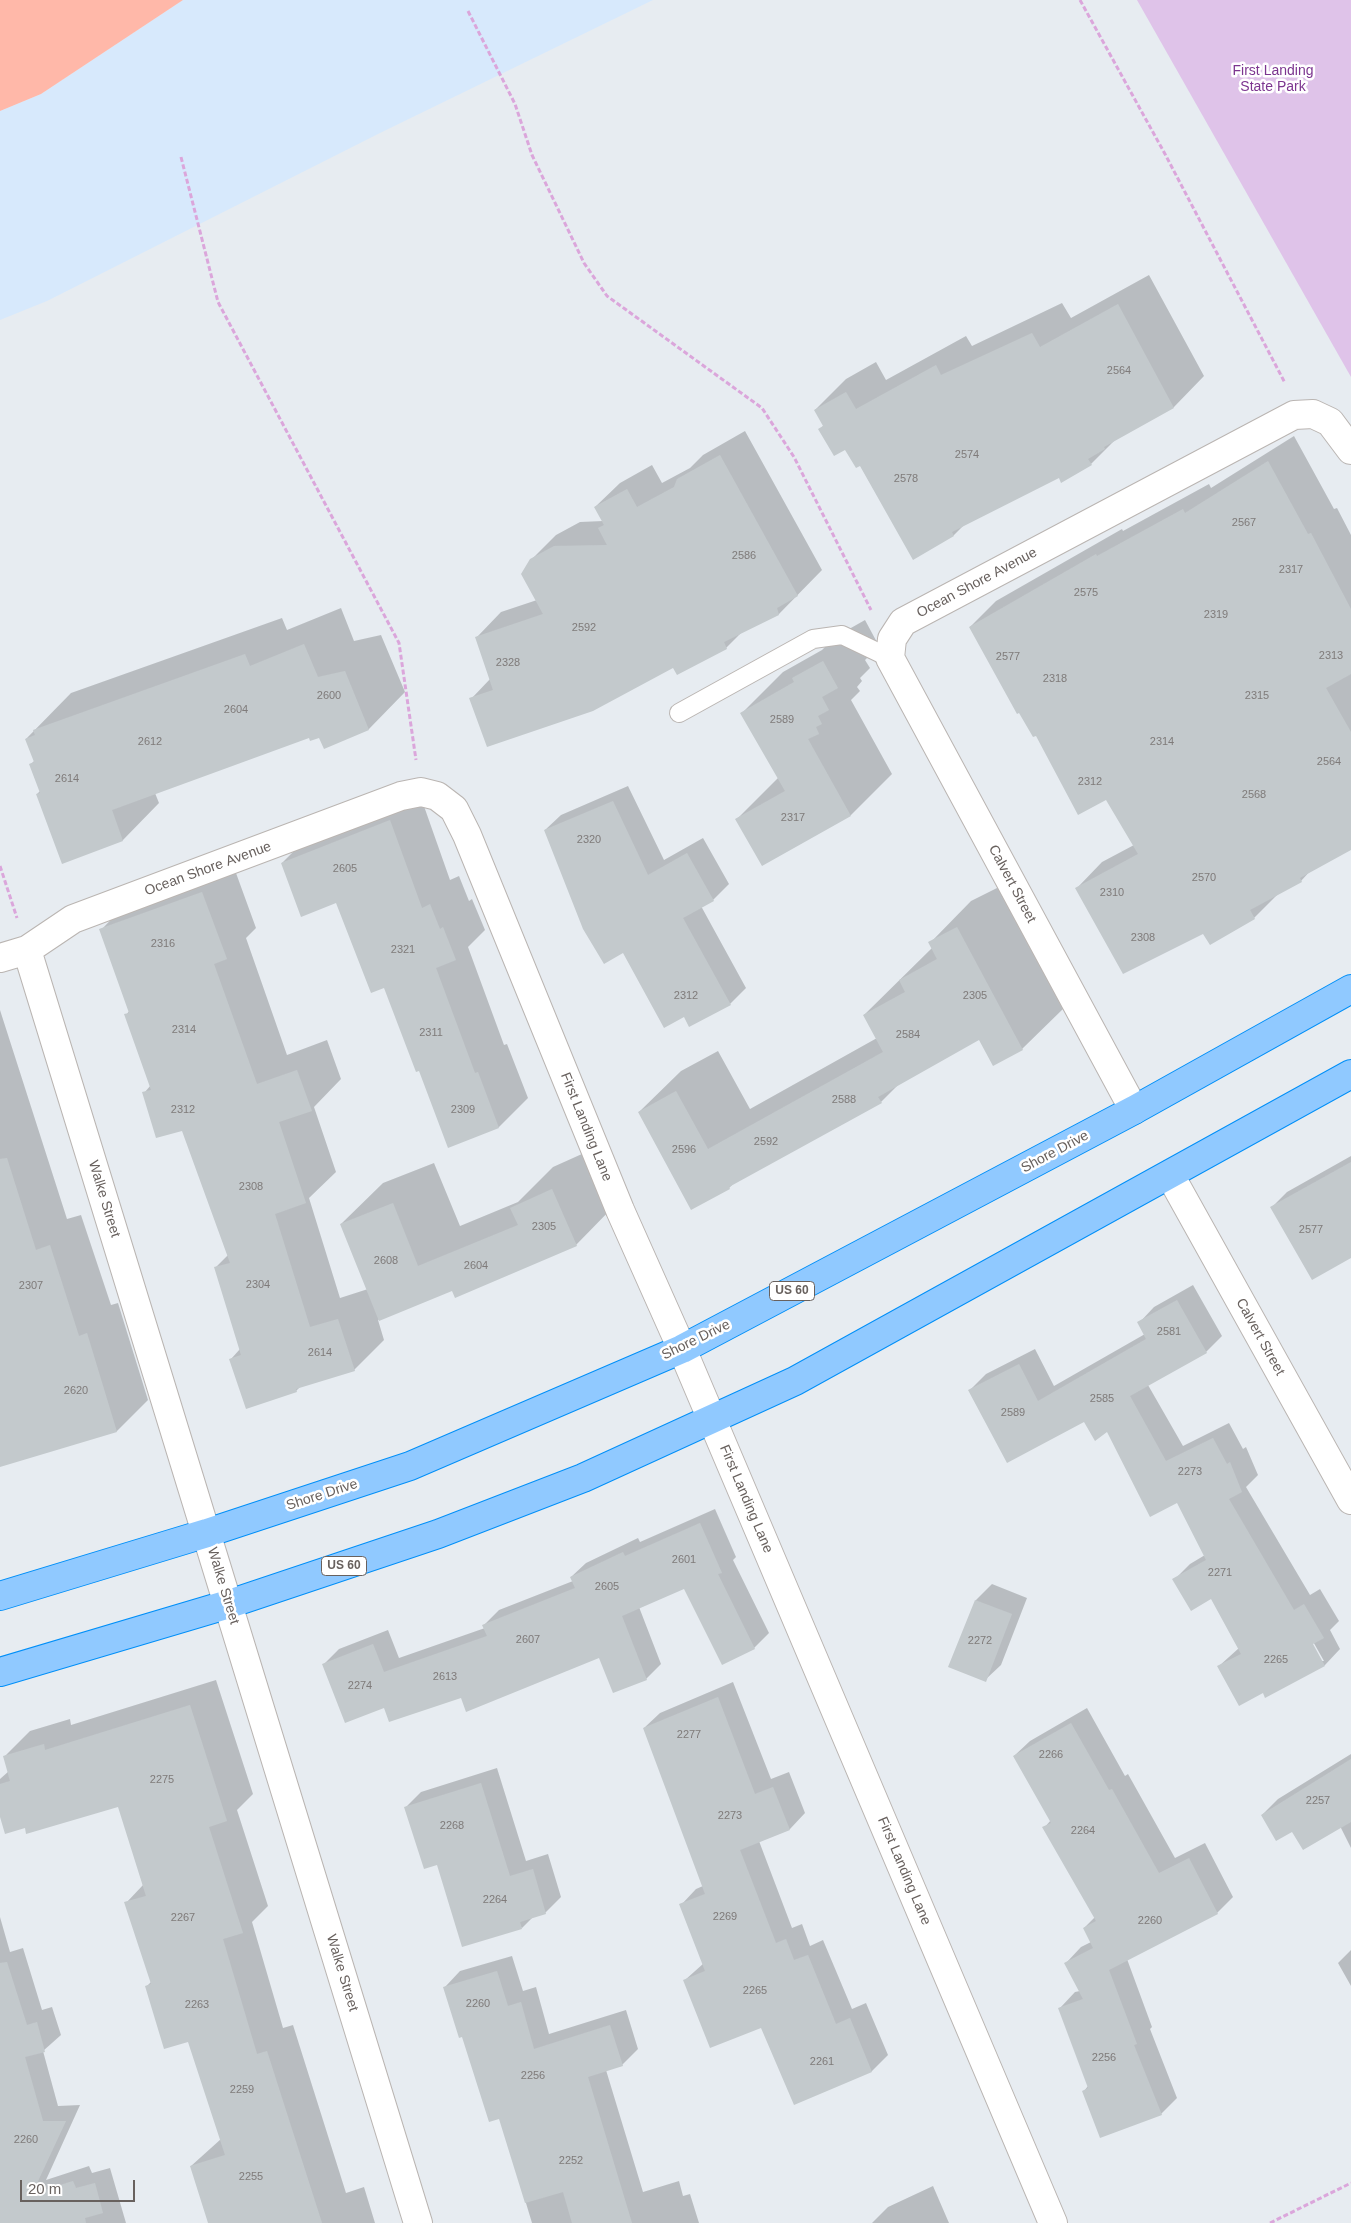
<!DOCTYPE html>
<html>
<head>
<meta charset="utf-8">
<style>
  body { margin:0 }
  #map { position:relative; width:1351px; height:2223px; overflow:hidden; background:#e7ecf1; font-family:Arial,sans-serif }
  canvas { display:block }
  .scale { position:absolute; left:20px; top:2180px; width:115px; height:22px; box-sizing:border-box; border:2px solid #68615e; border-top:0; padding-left:6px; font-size:15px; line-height:18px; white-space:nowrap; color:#68615e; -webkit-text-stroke:4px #fff; paint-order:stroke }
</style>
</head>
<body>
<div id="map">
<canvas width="1351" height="2223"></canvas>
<div class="scale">20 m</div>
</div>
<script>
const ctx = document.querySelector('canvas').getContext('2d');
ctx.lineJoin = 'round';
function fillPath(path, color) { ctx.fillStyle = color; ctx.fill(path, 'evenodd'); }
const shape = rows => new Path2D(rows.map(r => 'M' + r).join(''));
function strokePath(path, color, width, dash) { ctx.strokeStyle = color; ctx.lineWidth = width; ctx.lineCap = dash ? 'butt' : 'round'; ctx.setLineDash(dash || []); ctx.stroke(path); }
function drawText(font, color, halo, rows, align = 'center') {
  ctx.font = font + ' Arial,sans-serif'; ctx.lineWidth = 5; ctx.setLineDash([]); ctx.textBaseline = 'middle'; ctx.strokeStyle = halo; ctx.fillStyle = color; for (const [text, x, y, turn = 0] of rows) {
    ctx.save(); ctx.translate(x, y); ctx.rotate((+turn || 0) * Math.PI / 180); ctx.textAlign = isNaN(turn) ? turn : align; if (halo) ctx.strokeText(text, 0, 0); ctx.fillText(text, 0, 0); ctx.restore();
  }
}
fillPath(shape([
  [1137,0,1351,0,1351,377]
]), '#dfc3e9');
fillPath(shape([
  [183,0,653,0,380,133,47,301,0,320,0,111,41,94]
]), '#d7e9fc');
fillPath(shape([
  [0,0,183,0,41,94,0,111]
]), '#ffb8a9');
fillPath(shape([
  [1149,275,1204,376,1174,407,1116,439,1091,464,1059,477,966,523,954,535,913,558,860,465,846,448,820,429,824,425,815,410,846,379,876,362,886,380,966,336,972,346,1062,303,1071,318],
  [745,431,822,570,779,614,743,631,726,648,674,666,471,699,491,678,477,637,501,612,537,600,531,560,556,535,580,522,603,521,595,507,620,483,652,465,662,483,690,468,703,455],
  [1294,436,1334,509,1337,508,1351,535,1351,848,1312,869,1301,881,1280,892,1254,918,1204,932,1077,888,1102,862,1134,845,1107,798,1036,734,970,627,996,601,1122,529,1123,531,1209,484,1211,488],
  [341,608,354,641,381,635,405,692,369,729,324,747,320,736,310,736,155,793,159,803,123,840,63,862,37,794,40,791,30,765,35,760,26,739,71,693,282,618,287,630],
  [865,620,879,646,865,660,870,668,860,678,862,681,857,687,860,691,851,700,892,774,851,815,762,865,737,819,779,777,742,713,783,672,822,650,835,637],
  [628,786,664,860,703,838,729,884,713,900,701,906,746,988,730,1004,684,1015,624,951,545,830,561,815],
  [419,792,450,880,459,876,469,901,472,899,485,930,468,947,504,1045,507,1044,528,1098,499,1127,448,1146,420,1069,384,986,337,902,282,863,311,834],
  [232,862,256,928,246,938,287,1055,327,1040,341,1079,314,1107,336,1172,309,1198,340,1298,368,1289,341,1224,383,1183,434,1163,460,1226,518,1202,553,1167,593,1149,617,1203,576,1245,453,1289,378,1320,384,1340,354,1370,300,1387,296,1391,231,1359,240,1349,215,1268,228,1255,183,1129,144,1093,151,1085,126,1015,130,1010,101,930,131,899],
  [999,887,1064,1008,1022,1049,994,1064,980,1038,899,1084,881,1102,735,1182,729,1188,639,1112,681,1071,718,1051,750,1109,877,1038,864,1015,932,948,930,943,971,901],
  [0,1010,67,1219,81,1215,111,1305,118,1303,148,1400,117,1431,0,1466],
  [1351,1156,1351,1257,1272,1207,1287,1192],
  [1193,1285,1222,1336,1206,1352,1148,1385,1183,1446,1229,1423,1243,1449,1246,1447,1258,1475,1246,1487,1310,1595,1320,1589,1339,1621,1330,1630,1340,1649,1325,1665,1263,1691,1219,1666,1239,1648,1212,1597,1174,1580,1190,1564,1205,1555,1177,1501,1107,1430,1084,1420,970,1390,986,1374,1035,1349,1054,1386,1145,1334,1139,1323,1154,1307],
  [1311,1638,1324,1661,1321,1661,1309,1639],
  [715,1509,736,1557,733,1560,769,1633,754,1648,685,1587,639,1607,661,1664,646,1679,600,1657,462,1697,385,1707,324,1664,339,1649,388,1630,399,1658,485,1628,484,1625,499,1610,573,1581,571,1577,586,1563,638,1538,640,1542],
  [992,1584,1027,1598,1001,1665,985,1680,950,1666,976,1600],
  [216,1680,253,1794,237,1810,268,1906,252,1922,283,2028,293,2025,346,2193,364,2187,375,2223,227,2223,191,2166,221,2139,189,2040,147,1986,151,1982,126,1903,143,1885,119,1805,26,1826,0,1813,0,1779,9,1771,4,1757,30,1731,70,1719,71,1725],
  [733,1682,771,1779,789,1772,805,1813,790,1829,759,1841,792,1928,802,1924,810,1946,823,1940,852,2009,866,2003,888,2055,872,2071,794,2103,762,2026,685,1980,704,1963,681,1905,696,1889,703,1886,644,1728,660,1713],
  [1087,1708,1125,1776,1128,1774,1175,1858,1205,1843,1233,1897,1217,1913,1127,1959,1152,2027,1150,2029,1177,2098,1161,2114,1084,2091,1088,2086,1060,2008,1075,1992,1080,1991,1066,1963,1081,1947,1091,1942,1084,1928,1095,1917,1044,1828,1051,1820,1014,1756,1030,1741],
  [1351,1754,1351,1848,1340,1826,1292,1830,1262,1815,1278,1799],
  [497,1768,526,1861,548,1854,561,1897,545,1913,533,1917,522,1928,438,1864,405,1808,421,1792],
  [0,1917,10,1952,23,1948,42,2010,52,2007,61,2035,43,2051,58,2106,80,2105,46,2180,89,2166,92,2173,110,2168,126,2223,3,2223,0,2212],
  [1351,1950,1351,1986,1338,1963],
  [512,1956,523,1991,536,1987,549,2034,626,2010,638,2049,622,2065,606,2070,643,2192,679,2181,683,2196,690,2194,699,2223,532,2223,500,2117,463,2035,445,1987,460,1971],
  [933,2186,949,2223,872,2223,888,2207]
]), '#0003');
fillPath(shape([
  [1118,304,1174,408,1104,447,1105,449,1088,459,1092,465,1061,483,1059,478,952,532,954,536,913,560,860,466,856,468,845,450,834,456,818,429,823,426,814,410,846,392,856,409,936,365,941,375,1032,333,1040,347],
  [720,455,798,596,777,608,779,615,724,642,727,649,677,675,673,668,593,711,487,747,469,698,493,690,475,637,543,614,521,574,530,559,554,546,607,545,598,528,604,525,594,507,627,489,637,507,674,487,677,479],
  [1268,461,1308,534,1311,533,1351,609,1351,674,1326,688,1351,732,1351,850,1300,878,1302,882,1250,910,1255,919,1210,945,1203,934,1123,974,1075,888,1138,854,1106,800,1078,815,1036,736,1033,737,1019,713,1017,714,969,627,1096,554,1097,556,1183,509,1185,513],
  [304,644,318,677,345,671,369,730,324,749,319,738,310,741,309,738,112,810,123,841,62,864,36,794,40,793,29,764,34,762,25,739,35,735,33,730,245,654,250,666],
  [823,661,838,688,822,697,829,710,818,716,822,724,816,727,819,734,808,739,851,816,762,866,735,819,785,791,740,713,794,682,792,678],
  [613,801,648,875,687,853,714,901,683,918,731,1005,689,1027,684,1017,664,1028,623,953,604,964,583,929,544,830],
  [390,820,422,908,430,904,440,929,443,927,456,960,436,968,475,1073,478,1072,499,1128,448,1148,419,1071,416,1072,384,988,371,993,336,903,301,917,281,863],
  [202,892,227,959,214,964,257,1084,297,1070,312,1111,279,1122,306,1203,275,1214,310,1327,338,1319,355,1371,296,1389,297,1392,246,1409,229,1359,241,1355,214,1267,230,1263,182,1131,156,1138,142,1092,151,1090,124,1014,129,1013,99,929],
  [957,927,1023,1050,993,1066,979,1040,878,1097,882,1103,729,1187,730,1189,691,1210,638,1112,676,1091,708,1149,883,1052,863,1015,905,992,899,980,937,959,928,942],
  [7,1158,36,1250,50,1245,79,1336,87,1333,117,1432,0,1467,0,1159],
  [1351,1162,1351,1258,1312,1280,1270,1207],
  [552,1189,577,1246,455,1298,452,1291,379,1321,340,1224,393,1203,418,1266,518,1225,510,1208],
  [1177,1300,1207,1353,1130,1396,1166,1461,1213,1438,1227,1464,1230,1462,1242,1492,1229,1499,1294,1610,1304,1604,1324,1638,1313,1644,1325,1666,1265,1698,1263,1693,1239,1706,1217,1666,1241,1654,1211,1599,1191,1611,1172,1579,1206,1560,1177,1503,1150,1517,1107,1432,1095,1441,1084,1422,1007,1463,968,1390,1019,1364,1038,1401,1146,1339,1137,1322],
  [700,1523,722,1573,718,1574,755,1649,722,1665,684,1589,622,1616,647,1680,613,1693,599,1658,466,1712,461,1698,389,1722,384,1708,345,1723,322,1664,373,1644,384,1672,487,1636,482,1625,575,1588,570,1577,623,1552,625,1556],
  [975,1600,1012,1614,986,1682,948,1667],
  [718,1697,755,1794,773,1787,790,1830,740,1850,776,1943,786,1939,794,1960,808,1955,836,2024,850,2018,872,2072,794,2105,761,2028,710,2048,683,1980,705,1971,679,1904,705,1894,643,1728],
  [190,1705,227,1821,209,1827,243,1933,223,1939,257,2054,267,2051,322,2223,208,2223,190,2166,225,2155,188,2042,164,2049,145,1986,151,1984,124,1902,146,1896,118,1807,26,1834,25,1828,5,1834,0,1817,0,1784,10,1781,3,1756,44,1744,45,1750],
  [1071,1723,1109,1790,1112,1789,1159,1873,1189,1858,1218,1914,1109,1970,1137,2044,1134,2045,1162,2115,1100,2138,1082,2091,1088,2088,1058,2008,1083,1999,1064,1963,1093,1948,1083,1928,1096,1921,1042,1827,1051,1823,1013,1756],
  [1351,1759,1351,1822,1303,1850,1292,1832,1276,1841,1261,1815],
  [481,1783,510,1876,533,1869,546,1914,520,1922,522,1929,462,1947,437,1865,424,1869,404,1807],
  [7,1962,27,2025,37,2022,45,2052,25,2057,43,2121,66,2121,32,2194,73,2181,76,2188,95,2183,103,2213,85,2218,86,2223,0,2223,0,1963],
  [497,1971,508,2006,521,2002,534,2049,610,2025,623,2066,588,2077,632,2223,572,2223,563,2192,525,2203,499,2119,489,2122,462,2037,459,2038,443,1987]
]), '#c3c9cc');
const lane = shape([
  [679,713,813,639,842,635,890,658]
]);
const street = shape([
  [27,950,418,2223],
  [0,958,27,950,73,919,401,796,421,792,437,796,454,809,467,835,620,1210,682,1349,1053,2223],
  [1134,1110,890,658,892,639,903,622,1294,415,1313,414,1330,422,1351,450],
  [1170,1175,1351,1500]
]);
const highway = shape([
  [0,1596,207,1533,410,1466,682,1349,1134,1110,1351,989],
  [0,1672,229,1604,438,1534,583,1478,795,1381,1351,1074]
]);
strokePath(lane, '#bab5b2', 20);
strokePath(street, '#bab5b2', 30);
strokePath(highway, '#008ff8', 30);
strokePath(shape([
  [1080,0,1165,154,1285,383],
  [468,11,515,104,532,155,584,263,607,296,762,408,794,457,871,610],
  [181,157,218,302,399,643,416,760],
  [0,866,17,918],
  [1270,2223,1351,2183]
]), '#dba6db', 3, [5, 2.5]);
strokePath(lane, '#fff', 18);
strokePath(street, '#fff', 28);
strokePath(highway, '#90c9ff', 28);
drawText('11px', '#7f7b7a', null, [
  ["2564",1119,371],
  ["2574",967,455],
  ["2578",906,479],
  ["2567",1244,523],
  ["2586",744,556],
  ["2317",1291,570],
  ["2575",1086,593],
  ["2319",1216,615],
  ["2592",584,628],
  ["2313",1331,656],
  ["2577",1008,657],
  ["2328",508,663],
  ["2318",1055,679],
  ["2600",329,696],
  ["2315",1257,696],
  ["2604",236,710],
  ["2589",782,720],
  ["2612",150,742],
  ["2314",1162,742],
  ["2564",1329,762],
  ["2614",67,779],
  ["2312",1090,782],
  ["2568",1254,795],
  ["2317",793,818],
  ["2320",589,840],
  ["2605",345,869],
  ["2570",1204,878],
  ["2310",1112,893],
  ["2308",1143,938],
  ["2316",163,944],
  ["2321",403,950],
  ["2312",686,996],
  ["2305",975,996],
  ["2314",184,1030],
  ["2311",431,1033],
  ["2584",908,1035],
  ["2588",844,1100],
  ["2312",183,1110],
  ["2309",463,1110],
  ["2592",766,1142],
  ["2596",684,1150],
  ["2308",251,1187],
  ["2305",544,1227],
  ["2577",1311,1230],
  ["2608",386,1261],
  ["2604",476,1266],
  ["2304",258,1285],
  ["2307",31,1286],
  ["2581",1169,1332],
  ["2614",320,1353],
  ["2620",76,1391],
  ["2585",1102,1399],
  ["2589",1013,1413],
  ["2273",1190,1472],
  ["2601",684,1560],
  ["2271",1220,1573],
  ["2605",607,1587],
  ["2607",528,1640],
  ["2272",980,1641],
  ["2265",1276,1660],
  ["2613",445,1677],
  ["2274",360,1686],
  ["2277",689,1735],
  ["2266",1051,1755],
  ["2275",162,1780],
  ["2257",1318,1801],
  ["2273",730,1816],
  ["2268",452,1826],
  ["2264",1083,1831],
  ["2264",495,1900],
  ["2269",725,1917],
  ["2267",183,1918],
  ["2260",1150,1921],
  ["2265",755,1991],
  ["2260",478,2004],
  ["2263",197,2005],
  ["2256",1104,2058],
  ["2261",822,2062],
  ["2256",533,2076],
  ["2259",242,2090],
  ["2260",26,2140],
  ["2252",571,2161],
  ["2255",251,2177]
]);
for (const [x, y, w] of [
  [792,1291,45],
  [344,1566,45]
]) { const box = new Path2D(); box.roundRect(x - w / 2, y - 9.5, w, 19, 4); ctx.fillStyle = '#fff'; ctx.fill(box); strokePath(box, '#68615e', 1); }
drawText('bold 12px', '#68615e', null, [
  ["US 60",792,1291],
  ["US 60",344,1566]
]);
drawText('14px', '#7c358f', '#fff', [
  ["First Landing",1273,71],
  ["State Park",1273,87]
]);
drawText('14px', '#68615e', '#fff', [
  ["Ocean Shore Avenue",977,583,-28],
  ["Ocean Shore Avenue",208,869,-20],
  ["Calvert Street",1012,884,62],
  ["First Landing Lane",586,1127,68],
  ["Shore Drive",1055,1152,-28],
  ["Walke Street",104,1199,73],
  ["Calvert Street",1260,1337,61],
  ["Shore Drive",696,1340,-26],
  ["Shore Drive",322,1495,-18],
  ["First Landing Lane",746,1499,67],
  ["Walke Street",223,1586,73],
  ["First Landing Lane",904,1871,67],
  ["Walke Street",342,1973,73]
]);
</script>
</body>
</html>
